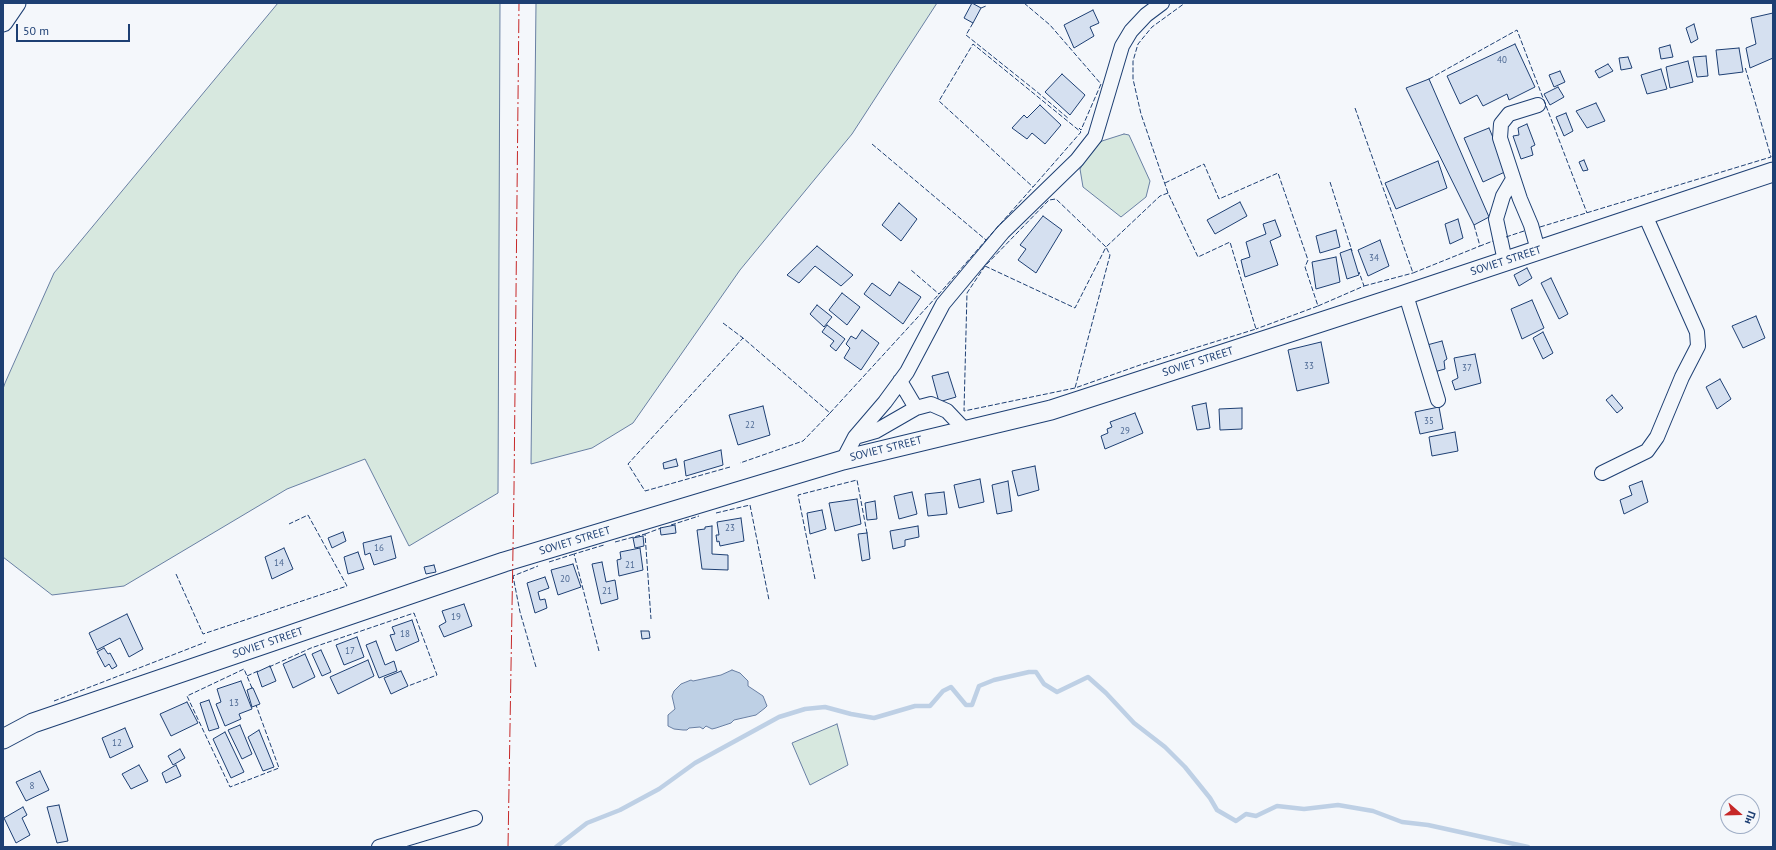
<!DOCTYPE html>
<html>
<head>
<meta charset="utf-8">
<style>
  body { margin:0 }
  #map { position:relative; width:1776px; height:850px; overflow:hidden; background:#f4f7fb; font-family:"PT Sans",sans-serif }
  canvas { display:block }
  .frame { position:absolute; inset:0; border:4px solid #1d3f73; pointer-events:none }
  .north { position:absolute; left:1720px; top:794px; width:40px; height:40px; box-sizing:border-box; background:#f4f7fb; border:1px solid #9eadc5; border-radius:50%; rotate:110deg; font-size:11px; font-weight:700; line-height:16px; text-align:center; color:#1d3f73 }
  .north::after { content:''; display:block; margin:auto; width:14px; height:18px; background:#c62828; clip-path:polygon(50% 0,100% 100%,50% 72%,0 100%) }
  .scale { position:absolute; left:16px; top:24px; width:114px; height:18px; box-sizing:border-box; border:2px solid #1d3f73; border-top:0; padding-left:5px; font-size:12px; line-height:14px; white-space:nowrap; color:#1d3f73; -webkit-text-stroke:3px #f4f7fb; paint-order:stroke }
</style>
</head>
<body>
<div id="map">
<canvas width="1776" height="850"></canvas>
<div class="frame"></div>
<div class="north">Пн</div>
<div class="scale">50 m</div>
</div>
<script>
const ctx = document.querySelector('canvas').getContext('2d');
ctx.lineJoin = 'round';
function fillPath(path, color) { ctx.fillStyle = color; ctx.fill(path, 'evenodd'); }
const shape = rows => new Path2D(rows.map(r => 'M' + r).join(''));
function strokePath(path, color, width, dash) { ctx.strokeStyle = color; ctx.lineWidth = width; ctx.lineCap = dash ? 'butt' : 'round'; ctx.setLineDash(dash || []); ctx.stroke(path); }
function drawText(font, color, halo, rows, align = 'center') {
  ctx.font = font + ' "PT Sans",sans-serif'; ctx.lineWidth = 3; ctx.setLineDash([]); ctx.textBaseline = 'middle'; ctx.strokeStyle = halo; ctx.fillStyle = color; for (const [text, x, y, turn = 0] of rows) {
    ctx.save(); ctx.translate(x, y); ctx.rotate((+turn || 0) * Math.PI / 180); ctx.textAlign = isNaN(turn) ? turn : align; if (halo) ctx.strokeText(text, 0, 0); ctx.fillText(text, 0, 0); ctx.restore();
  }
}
const green = shape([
  [278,3,500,3,498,493,409,546,365,459,287,489,124,586,52,595,3,557,3,389,5,383,54,273,278,3],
  [536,3,937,3,852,134,740,270,633,423,592,448,531,464,536,3],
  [1124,134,1129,135,1150,181,1146,197,1121,217,1083,187,1080,169,1088,155,1102,141,1124,134],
  [837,724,848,765,810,785,792,743,837,724]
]);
fillPath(green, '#d7e8df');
strokePath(green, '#687fa3', 1);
const water = shape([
  [732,670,740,673,748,681,748,686,763,696,767,706,765,708,756,715,734,720,731,723,716,728,712,729,706,726,703,729,700,727,689,728,687,730,683,730,674,729,668,726,668,715,675,709,672,696,674,691,681,684,691,680,693,681,721,675,732,670]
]);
fillPath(water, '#bed0e5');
strokePath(water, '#687fa3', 1);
strokePath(shape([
  [556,847,587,823,620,810,659,789,695,763,779,717,805,709,825,707,851,714,874,718,915,706,930,706,943,691,951,687,966,705,972,705,979,686,994,680,1029,672,1036,672,1044,684,1057,692,1088,677,1106,693,1134,723,1165,747,1185,767,1210,798,1217,810,1236,821,1246,814,1256,816,1277,806,1304,809,1338,805,1373,811,1402,822,1428,825,1528,847]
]), '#bed0e5', 4.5);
const building = shape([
  [972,3,981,8,973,23,964,18,972,3],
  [1093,10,1099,23,1090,27,1094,36,1074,48,1064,25,1093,10],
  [1773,13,1773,58,1750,68,1746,48,1756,44,1751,18,1773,13],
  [1694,24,1698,39,1691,43,1686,28,1694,24],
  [1515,44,1535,87,1509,100,1507,94,1483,106,1477,95,1460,104,1447,76,1515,44],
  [1670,45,1673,57,1661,59,1659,48,1670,45],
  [1739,48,1743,72,1719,75,1716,50,1739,48],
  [1706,56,1708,76,1697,77,1693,57,1706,56],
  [1628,57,1632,68,1621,70,1619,58,1628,57],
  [1688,61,1693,82,1670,88,1666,67,1688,61],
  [1608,64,1613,71,1599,78,1595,71,1608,64],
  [1661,69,1667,89,1647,94,1641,75,1661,69],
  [1560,71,1565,82,1554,87,1549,75,1560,71],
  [1062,74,1085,95,1070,115,1045,92,1062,74],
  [1429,79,1489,217,1474,225,1406,88,1429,79],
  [1558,87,1564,97,1550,105,1544,94,1558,87],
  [1596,103,1605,121,1587,128,1576,111,1596,103],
  [1040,105,1061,125,1045,144,1032,133,1027,139,1012,128,1024,115,1027,118,1040,105],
  [1566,113,1573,131,1564,136,1556,117,1566,113],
  [1527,124,1535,145,1531,147,1533,155,1521,159,1513,136,1519,135,1518,128,1527,124],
  [1489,128,1507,171,1483,182,1464,138,1489,128],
  [1584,160,1588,170,1583,171,1579,162,1584,160],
  [1438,161,1447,188,1396,209,1385,183,1438,161],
  [1240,202,1247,216,1215,234,1207,220,1240,202],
  [899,203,917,219,901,241,882,225,899,203],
  [1043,216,1062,230,1036,273,1018,260,1026,249,1020,245,1043,216],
  [1458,219,1463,238,1450,244,1445,224,1458,219],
  [1275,220,1281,236,1270,241,1278,265,1245,277,1241,260,1250,257,1246,242,1266,234,1263,224,1275,220],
  [1336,230,1340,247,1320,253,1316,236,1336,230],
  [1380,240,1389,266,1368,276,1358,250,1380,240],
  [817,246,853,275,841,286,815,266,799,283,787,275,817,246],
  [1351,249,1359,275,1347,279,1340,253,1351,249],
  [1336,257,1340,282,1316,289,1312,262,1336,257],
  [1527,268,1532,278,1519,286,1514,275,1527,268],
  [1551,278,1568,314,1559,319,1541,283,1551,278],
  [899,282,921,297,903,324,864,294,872,283,890,296,899,282],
  [842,293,860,307,847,325,829,310,842,293],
  [1532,300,1544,328,1522,339,1511,309,1532,300],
  [817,305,832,317,824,327,810,314,817,305],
  [1756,316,1765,338,1743,348,1732,326,1756,316],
  [827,325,845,339,836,351,830,346,834,341,822,332,827,325],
  [862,330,879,343,861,370,844,358,850,348,846,344,851,336,856,339,862,330],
  [1543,332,1553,353,1543,359,1533,338,1543,332],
  [1442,341,1447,359,1444,361,1445,369,1434,372,1427,345,1442,341],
  [1321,342,1329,383,1297,391,1288,350,1321,342],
  [1475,354,1481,383,1455,390,1452,381,1458,378,1454,358,1475,354],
  [948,372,956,397,939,402,932,376,948,372],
  [1720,379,1731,399,1717,409,1706,387,1720,379],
  [1612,395,1623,408,1617,413,1606,400,1612,395],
  [1206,403,1210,428,1197,430,1192,406,1206,403],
  [763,406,770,435,738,445,729,415,763,406],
  [1439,407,1443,429,1420,434,1415,412,1439,407],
  [1242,408,1242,429,1220,430,1219,409,1242,408],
  [1135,413,1143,433,1105,449,1101,436,1108,433,1107,429,1112,427,1110,422,1135,413],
  [1455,432,1458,451,1432,456,1429,437,1455,432],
  [721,450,723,465,686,476,684,461,721,450],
  [676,459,678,466,664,469,663,463,676,459],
  [1035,466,1039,490,1018,496,1012,471,1035,466],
  [980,479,984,502,959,508,954,485,980,479],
  [1008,481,1012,511,997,514,992,485,1008,481],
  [1642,481,1648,502,1624,514,1620,500,1632,495,1629,486,1642,481],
  [912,492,917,514,899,519,894,496,912,492],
  [944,492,947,514,928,516,925,494,944,492],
  [857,499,861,524,835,531,829,503,857,499],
  [875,501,877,519,867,520,865,503,875,501],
  [822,510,826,529,810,534,807,513,822,510],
  [741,518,744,541,720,546,719,541,717,542,716,535,719,535,717,522,741,518],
  [675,525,676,533,661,535,660,528,675,525],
  [712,526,712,554,728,555,728,570,702,569,697,530,705,529,705,527,712,526],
  [918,526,919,537,905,540,905,546,893,549,890,531,918,526],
  [343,532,346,541,332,548,328,538,343,532],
  [867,533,870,559,862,561,858,534,867,533],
  [391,536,396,558,374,565,370,553,365,555,363,543,391,536],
  [643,536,644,546,635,548,633,538,643,536],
  [284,548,293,569,272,579,265,557,284,548],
  [640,548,643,570,619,576,617,560,621,559,620,552,640,548],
  [358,552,364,569,348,574,344,557,358,552],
  [602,562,606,582,615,580,618,599,601,604,592,564,602,562],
  [573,564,581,587,558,595,551,570,573,564],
  [434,565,436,572,426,574,424,567,434,565],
  [545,577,549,588,538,592,540,600,545,599,547,608,535,613,527,583,545,577],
  [464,604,472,626,444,637,439,626,446,622,442,611,464,604],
  [127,614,143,649,129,657,120,638,97,650,89,633,127,614],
  [412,620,419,641,396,651,390,635,395,634,392,627,412,620],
  [641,631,649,631,650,638,642,639,641,631],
  [357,637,364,657,344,665,336,645,357,637],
  [376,641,385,665,394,661,397,671,379,678,366,645,376,641],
  [104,648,108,654,110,653,117,666,112,669,109,664,105,667,97,652,104,648],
  [321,650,331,672,322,676,312,654,321,650],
  [305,654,315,677,293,688,283,664,305,654],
  [368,660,374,676,338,694,330,677,368,660],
  [270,666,276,681,262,687,257,672,270,666],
  [401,671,408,686,391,694,384,678,401,671],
  [241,681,252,709,239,714,241,719,225,726,216,704,221,702,217,689,241,681],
  [252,688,253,688,260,704,252,707,247,690,252,688],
  [209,700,219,728,209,731,200,703,209,700],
  [187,702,198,723,171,736,160,714,187,702],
  [240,725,252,754,242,759,228,730,240,725],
  [125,728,133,747,110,758,102,738,125,728],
  [259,730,274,767,263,771,248,737,259,730],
  [225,732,244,772,231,778,213,739,225,732],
  [180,749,185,758,173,765,168,756,180,749],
  [139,765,148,781,131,789,122,774,139,765],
  [176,765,181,776,166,783,162,773,176,765],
  [40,771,49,790,26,801,16,782,40,771],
  [59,805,68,841,57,843,47,807,59,805],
  [23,807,27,815,22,818,30,835,16,843,4,818,23,807]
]);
fillPath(building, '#d5e0f0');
strokePath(building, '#1d3f73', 1);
const street = shape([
  [1538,105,1509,114,1501,124,1500,138,1520,199,1531,225,1538,250],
  [1505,261,1496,219,1503,196,1513,179],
  [1406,295,1438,400],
  [900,381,916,408],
  [855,437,876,431,916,408,931,404,947,411,965,430],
  [843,460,855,437,885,402,907,372,943,304,1003,232,1077,160,1095,137,1122,46,1131,31,1146,15,1162,3],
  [1602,473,1647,451,1657,437,1682,377,1698,346,1697,332,1645,215],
  [379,847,475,818]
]);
const secondary = shape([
  [3,22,16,3],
  [3,739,33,723,504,562,843,460,1051,410,1401,296,1773,172]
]);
strokePath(street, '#1d3f73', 16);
strokePath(secondary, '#1d3f73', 21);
strokePath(street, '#f4f7fb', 14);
strokePath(secondary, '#f4f7fb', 19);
strokePath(shape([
  [1024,3,1050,25,1101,84,1081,130,1079,128],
  [981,8,986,6],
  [973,23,966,35,1036,91,1069,119],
  [1429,79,1517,30,1587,213],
  [1355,108,1413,273,1480,246],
  [872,144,986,240,939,294,911,270],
  [1330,182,1352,251],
  [1165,183,1204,164,1219,199,1278,173,1308,260,1305,267,1318,306,1256,329],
  [1168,193,1141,114,1133,79,1133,61,1138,44,1152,27,1185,3],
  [1474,225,1480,246,1493,241],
  [1540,227,1771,157,1745,67],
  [1506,237,1524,231],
  [986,240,1033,187,1081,132,973,44,939,101,1033,187],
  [985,266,1075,308,1106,247,1056,199,1049,200,985,266,967,293,964,411,1075,388,1140,365,1256,329,1230,242,1198,257,1168,193,1160,196,1106,247,1110,255,1075,388],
  [1364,286,1413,273],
  [1318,306,1364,286,1359,272],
  [723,323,743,338],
  [830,413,939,294],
  [730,467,645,491,628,464,743,338,830,413,803,441,740,463],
  [716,513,750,505,769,600],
  [671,525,699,516],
  [645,534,661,528],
  [615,542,645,534,651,619],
  [549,562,574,554],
  [176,574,203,634,347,586,308,515,289,524],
  [815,579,798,495,857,480,867,533],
  [599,651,574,554,604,545],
  [269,667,311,648,414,613,437,675,408,686],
  [536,667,520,612,513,576,538,566],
  [247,676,258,671],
  [252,688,244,669,187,696,230,787,279,768,256,705],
  [54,701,206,642]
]), '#1d3f73', 1, [5, 2]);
strokePath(shape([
  [508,847,514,489,519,3]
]), '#c62828', 1, [14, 3, 2, 3]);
drawText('9px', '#4b6792', null, [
  ["40",1502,60],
  ["34",1374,258],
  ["33",1309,366],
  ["37",1467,368],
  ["35",1429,421],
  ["22",750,425],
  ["29",1125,431],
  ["23",730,528],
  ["16",379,548],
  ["14",279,563],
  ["21",630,565],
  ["20",565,579],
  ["21",607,591],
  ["19",456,617],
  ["18",405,634],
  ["17",350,651],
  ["13",234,703],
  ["12",117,743],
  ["8",32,786]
]);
drawText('11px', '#1d3f73', '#f4f7fb', [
  ["SOVIET STREET",1506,261,-18],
  ["SOVIET STREET",1198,362,-18],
  ["SOVIET STREET",886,449,-14],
  ["SOVIET STREET",575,541,-17],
  ["SOVIET STREET",268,643,-19]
]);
</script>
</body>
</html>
